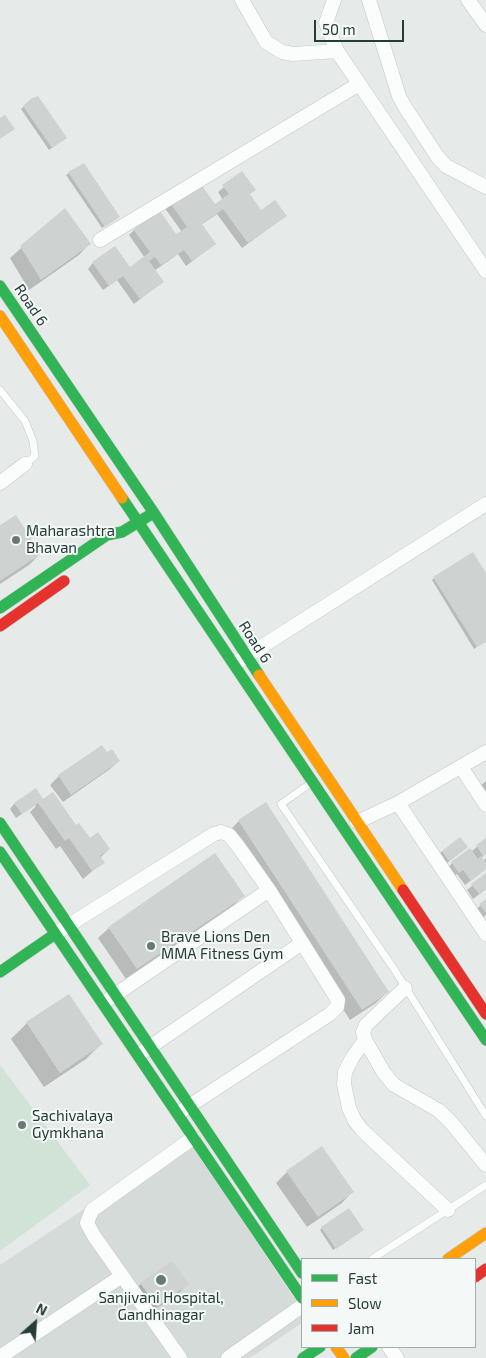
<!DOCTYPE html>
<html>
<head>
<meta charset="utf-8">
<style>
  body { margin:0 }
  #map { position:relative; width:486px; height:1358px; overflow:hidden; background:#e6eae8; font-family:"Exo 2",sans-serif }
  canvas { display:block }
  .legend { position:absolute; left:301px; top:1258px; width:175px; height:90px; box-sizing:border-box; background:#f4f9f7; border:1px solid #a1adab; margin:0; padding:6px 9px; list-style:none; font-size:15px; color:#253c38 }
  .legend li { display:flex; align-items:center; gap:10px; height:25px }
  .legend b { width:25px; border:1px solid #a1adab }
  .north { position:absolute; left:10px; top:1298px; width:50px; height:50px; -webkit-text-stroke:4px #f4f9f7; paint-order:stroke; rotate:26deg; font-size:14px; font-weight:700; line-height:20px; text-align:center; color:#253c38 }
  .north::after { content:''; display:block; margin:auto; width:18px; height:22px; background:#253c38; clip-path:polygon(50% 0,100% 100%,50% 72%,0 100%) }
  .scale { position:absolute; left:314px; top:20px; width:90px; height:22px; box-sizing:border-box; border:2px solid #253c38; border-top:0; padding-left:6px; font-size:15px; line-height:18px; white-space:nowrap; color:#253c38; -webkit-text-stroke:4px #f4f9f7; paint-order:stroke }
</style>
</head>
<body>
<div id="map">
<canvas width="486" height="1358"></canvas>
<ul class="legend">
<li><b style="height:6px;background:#30b455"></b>Fast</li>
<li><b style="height:6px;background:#ff9f0a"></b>Slow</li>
<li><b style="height:6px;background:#e5322d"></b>Jam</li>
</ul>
<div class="north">N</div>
<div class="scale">50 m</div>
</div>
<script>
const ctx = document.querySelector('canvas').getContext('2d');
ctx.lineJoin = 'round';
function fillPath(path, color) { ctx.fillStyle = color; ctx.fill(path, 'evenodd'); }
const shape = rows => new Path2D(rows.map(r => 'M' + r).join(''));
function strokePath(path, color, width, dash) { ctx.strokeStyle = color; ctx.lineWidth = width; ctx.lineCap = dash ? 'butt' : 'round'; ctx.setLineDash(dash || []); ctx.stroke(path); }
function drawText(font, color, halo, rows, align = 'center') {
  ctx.font = font + ' "Exo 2",sans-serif'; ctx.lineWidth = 4; ctx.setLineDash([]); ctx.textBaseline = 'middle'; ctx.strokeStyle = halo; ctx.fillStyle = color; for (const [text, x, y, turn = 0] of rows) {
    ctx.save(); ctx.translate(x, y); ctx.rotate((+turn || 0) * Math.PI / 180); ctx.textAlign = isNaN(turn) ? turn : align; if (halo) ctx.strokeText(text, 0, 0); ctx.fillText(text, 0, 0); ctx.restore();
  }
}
fillPath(shape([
  [188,1140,302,1310,302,1323,250,1358,0,1358,0,1265]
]), '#d4dbd8');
fillPath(shape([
  [0,1065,90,1185,0,1251]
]), '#d1e2d7');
fillPath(shape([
  [33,99,63,140,49,150,21,109],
  [69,173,116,219,102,228,66,175],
  [242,173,254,190,249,195,261,212,279,221,242,248,217,214,201,225,215,244,186,266,178,254,154,271,162,282,134,304,117,280,103,290,88,269,93,263,129,269,145,258,129,235,134,230,176,236,182,232,164,207,170,202,215,206,223,200,218,192],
  [65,209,89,244,79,255,29,290,10,258],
  [0,527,40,554,29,565,0,584],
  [486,575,486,641,474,649,432,580,434,578],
  [102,747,107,754,119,761,110,769,63,802,50,785,59,776],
  [486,781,486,794,480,786],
  [42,799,90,840,109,849,100,858,103,862,83,879,60,846,56,849,30,812,36,806,35,805,16,818,10,809,15,803],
  [239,821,387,992,376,1003,350,1020,228,832],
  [486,839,486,854,481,858,483,861,486,858,486,869,465,885,457,874,453,877,447,869,452,863,471,852],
  [442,851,461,852,443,866,437,857],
  [486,874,486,889,473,899,467,890],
  [243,896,232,907,126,979,98,938,109,928],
  [486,901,486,915,481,919,475,910],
  [69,995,101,1044,86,1059,44,1087,11,1039,27,1023],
  [287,1172,352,1192,342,1203,307,1227,276,1183],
  [322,1228,360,1232,333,1250,320,1230],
  [141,1284,187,1284,179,1293,148,1314,133,1292]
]), '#0003');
fillPath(shape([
  [38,96,67,138,52,148,23,106,32,98],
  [5,115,15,129,0,139,0,118],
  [84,163,120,217,105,227,68,172],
  [242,171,256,190,250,194,261,210,275,200,287,216,248,243,223,209,202,224,216,244,192,261,184,250,161,265,155,257,149,261,164,282,140,299,123,276,109,286,92,262,115,246,130,267,150,252,133,229,160,211,176,234,187,227,169,201,198,180,215,204,229,194,222,185],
  [65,208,91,244,41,280,20,246],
  [16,515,41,554,0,581,0,525],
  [473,552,486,573,486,642,477,647,433,577],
  [102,745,107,752,112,749,120,761,71,795,58,775],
  [36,788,43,799,53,792,76,825,79,823,90,838,98,832,110,849,100,856,105,863,92,871,69,838,65,841,38,803,22,814,14,803],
  [266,802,389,992,362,1010,238,820],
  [460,837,468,847,449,861,442,851],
  [486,838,486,854,483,856,476,845],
  [470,848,478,859,481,856,486,863,486,869,471,881,463,870,459,873,451,862],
  [215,853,245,896,137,969,108,927],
  [486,873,486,889,479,894,471,884],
  [486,899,486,913,479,904],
  [69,994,103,1044,60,1073,26,1022],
  [322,1146,354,1192,318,1217,286,1171],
  [349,1208,364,1230,336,1249,321,1227],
  [172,1261,189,1284,157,1307,140,1283]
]), '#ced3d1');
const lane = shape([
  [0,390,25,421,33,441,35,456,25,464],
  [311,783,281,804,394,969,486,1116],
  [372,1259,486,1185]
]);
const street = shape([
  [242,0,266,42,282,52,293,54,337,51],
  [334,0,326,23,337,51,486,271],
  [369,0,399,96,405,107,437,156,446,166,486,187],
  [468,0,486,25],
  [100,240,359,84],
  [0,483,25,464],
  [239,661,486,504],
  [461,767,486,805],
  [398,803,486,934],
  [357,822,398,803,486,752],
  [61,930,214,834,221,832,229,835,238,846,269,890,338,1000,337,1007,330,1014,183,1110],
  [405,988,366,1025,363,1032,365,1040,384,1073,394,1085,438,1110,449,1120,486,1165],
  [109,999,269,890],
  [365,1040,352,1058,345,1072,344,1084,349,1108,355,1121,363,1131,448,1210],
  [144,1051,302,943],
  [389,1347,397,1358],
  [0,1357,122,1276],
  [180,1358,94,1236,87,1223,92,1210,193,1138],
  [228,1358,302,1306]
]);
const fast = shape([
  [0,286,154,513,259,675],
  [122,498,486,1040],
  [0,608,107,535,122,532,150,515],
  [0,823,302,1273],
  [0,852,302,1298],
  [0,972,55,934],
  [303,1358,320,1347],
  [356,1358,372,1347]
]);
const slow = shape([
  [0,316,122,498],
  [259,675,403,890],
  [448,1259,486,1233],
  [336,1347,344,1358]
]);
const jam = shape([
  [0,626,64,581],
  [403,890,486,1014],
  [475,1277,486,1269]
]);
strokePath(lane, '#c3c7c5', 8);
strokePath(street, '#c3c7c5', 15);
strokePath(fast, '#c0c6c3', 12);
strokePath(slow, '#c0c6c3', 12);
strokePath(jam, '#c0c6c3', 12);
strokePath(lane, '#fbfcfc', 7);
strokePath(street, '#fbfcfc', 14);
strokePath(fast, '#30b455', 11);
strokePath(slow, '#ff9f0a', 11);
strokePath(jam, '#e5322d', 11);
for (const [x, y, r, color] of [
  [16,540,5,"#697976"],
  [151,946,5,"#697976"],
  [22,1125,5,"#697976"],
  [161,1280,6,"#697976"]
]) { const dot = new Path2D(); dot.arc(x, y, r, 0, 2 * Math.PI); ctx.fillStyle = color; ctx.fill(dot); strokePath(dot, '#f4f9f7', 2); }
drawText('15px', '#253c38', '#f4f9f7', [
  ["Road 6",31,305,56],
  ["Road 6",255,642,57]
]);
drawText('15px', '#253c38', '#f4f9f7', [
  ["Maharashtra",26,531],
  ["Bhavan",26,548],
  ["Brave Lions Den",161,937],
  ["MMA Fitness Gym",161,954],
  ["Sachivalaya",32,1116],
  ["Gymkhana",32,1133],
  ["Sanjivani Hospital,",161,1298,"center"],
  ["Gandhinagar",161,1315,"center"]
], 'left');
</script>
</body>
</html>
